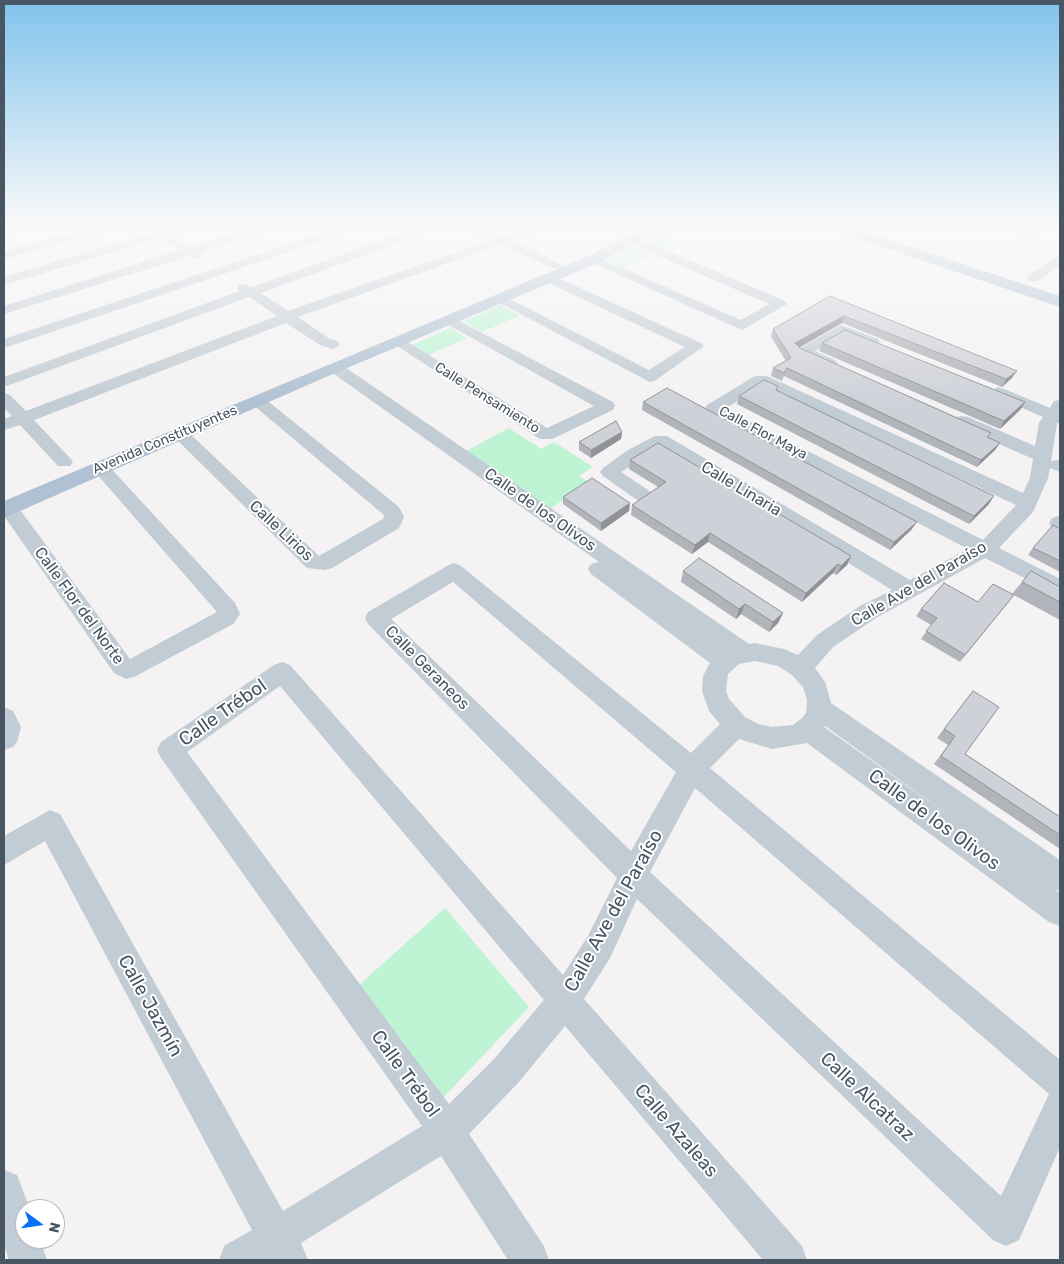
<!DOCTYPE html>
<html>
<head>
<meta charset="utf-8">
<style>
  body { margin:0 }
  #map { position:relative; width:1064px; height:1264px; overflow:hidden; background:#f4f2f2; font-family:Rubik,sans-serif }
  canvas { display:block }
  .frame { position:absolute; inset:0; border:5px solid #485562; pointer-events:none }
  .north { position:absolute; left:15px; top:1199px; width:50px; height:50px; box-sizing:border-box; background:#fff; border:1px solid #b6bbc0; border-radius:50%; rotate:104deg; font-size:14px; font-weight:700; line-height:20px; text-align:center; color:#485562 }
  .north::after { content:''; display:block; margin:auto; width:18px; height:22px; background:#0a6ff7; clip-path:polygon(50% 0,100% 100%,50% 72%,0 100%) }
</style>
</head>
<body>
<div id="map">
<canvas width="1064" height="1264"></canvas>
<div class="frame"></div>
<div class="north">N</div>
</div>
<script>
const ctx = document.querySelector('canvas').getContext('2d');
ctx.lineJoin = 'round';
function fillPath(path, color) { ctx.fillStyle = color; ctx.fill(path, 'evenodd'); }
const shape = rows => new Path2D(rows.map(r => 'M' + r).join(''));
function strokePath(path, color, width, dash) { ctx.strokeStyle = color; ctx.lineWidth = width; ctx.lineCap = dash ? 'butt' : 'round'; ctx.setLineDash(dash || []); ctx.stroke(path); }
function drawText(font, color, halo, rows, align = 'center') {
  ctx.font = font + ' Rubik,sans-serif'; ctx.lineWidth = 4; ctx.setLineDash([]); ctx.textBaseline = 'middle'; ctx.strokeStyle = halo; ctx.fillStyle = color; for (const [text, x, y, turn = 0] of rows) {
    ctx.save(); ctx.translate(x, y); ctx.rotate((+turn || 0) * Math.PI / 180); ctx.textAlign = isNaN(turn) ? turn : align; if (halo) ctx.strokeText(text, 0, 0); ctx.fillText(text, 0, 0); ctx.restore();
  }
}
fillPath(shape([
  [659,235,679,243,663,250,643,242],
  [634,247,652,255,623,268,605,260],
  [501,305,519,316,482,332,464,321],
  [450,328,467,338,426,356,410,346],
  [509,428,541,449,554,442,593,467,579,476,590,483,548,510,466,451],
  [445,908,529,1007,441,1100,359,985]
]), '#bef4d4');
fillPath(shape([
  [4,228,25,228,23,231,4,235,4,228],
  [91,228,109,228,107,231,4,259,4,251,91,228],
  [151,228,188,228,186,231,172,235,192,247,252,228,269,228,267,231,201,252,203,255,201,258,197,259,189,256,4,314,4,306,180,250,160,238,4,285,4,277,154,232,151,228],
  [337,228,353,228,351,231,4,348,4,339,337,228],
  [416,228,432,228,430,231,261,293,288,311,491,240,471,231,469,228,484,228,502,236,526,228,542,228,540,231,512,240,563,265,557,269,552,268,501,244,298,317,330,339,337,341,340,344,337,347,332,349,320,345,286,323,34,420,70,458,73,462,70,466,58,466,20,425,4,430,4,419,12,416,4,408,4,393,10,395,26,411,277,316,249,297,4,387,4,377,240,291,237,288,239,285,244,284,252,287,416,228],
  [1008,228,1047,228,1030,235,1010,231,1008,228],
  [633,236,785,301,787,304,742,330,586,260,587,257,597,257,741,320,769,304,629,243,627,240,633,236],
  [1060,255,1060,265,1039,281,1029,281,1027,278,1029,275,1060,255],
  [549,274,701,343,704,346,656,380,650,382,492,299,494,296,504,296,649,370,685,347,544,281,542,278,544,275,549,274],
  [450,316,613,402,615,406,613,410,552,439,540,439,391,342,398,338,403,339,547,428,594,406,445,323,443,320,450,316],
  [841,325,878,339,880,342,873,346,842,335,815,351,835,360,838,363,835,366,830,368,798,354,795,351,841,325],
  [336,363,342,365,749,644,755,643,784,649,798,655,817,635,860,606,892,590,661,447,621,472,651,492,653,496,651,500,644,502,637,500,603,476,600,472,603,468,628,450,655,436,667,436,910,580,968,549,707,413,705,409,707,405,755,376,767,376,1023,493,1030,478,1033,459,956,425,953,421,956,417,962,416,968,417,1035,446,1039,423,1043,417,992,395,990,392,998,387,1004,389,1050,408,1054,401,1060,400,1060,423,1057,423,1051,461,1060,460,1060,472,1050,468,1048,478,1033,512,999,548,1060,579,1060,596,985,558,876,618,833,647,815,668,825,682,831,703,1060,860,1060,891,1054,889,1060,893,1060,926,1049,922,807,743,772,749,739,739,710,768,1060,1060,1060,1147,1019,1240,1006,1246,993,1240,637,899,610,958,584,999,802,1246,807,1260,763,1260,565,1026,518,1083,469,1134,544,1246,549,1260,508,1260,441,1156,301,1243,308,1260,219,1260,224,1246,252,1230,45,841,4,865,4,836,50,810,60,814,283,1211,422,1126,161,758,157,750,161,742,274,665,282,662,290,665,563,975,588,936,617,878,368,624,365,618,368,612,447,566,454,563,461,566,691,753,720,724,709,711,702,691,703,676,710,663,591,574,588,569,591,564,599,562,334,374,327,376,319,371,321,368,336,363],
  [762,385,1016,505,983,540,725,409,762,385],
  [453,582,676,772,631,851,391,619,453,582],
  [755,661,778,666,792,675,803,687,807,700,806,713,802,718,793,725,772,727,758,724,745,717,729,699,726,691,728,674,739,664,755,661],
  [280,686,544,1000,494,1059,449,1104,187,752,280,686],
  [825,726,961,824,824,727,825,726],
  [695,788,1049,1094,1001,1196,650,872,695,788],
  [258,396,264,398,399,507,404,517,399,528,332,568,325,570,307,568,171,434,174,430,186,430,319,556,383,519,384,515,252,404,250,401,252,398,258,396],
  [101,462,107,464,235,603,240,614,233,624,134,677,126,679,114,673,4,516,4,503,15,503,130,659,217,612,95,472,92,468,95,464,101,462],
  [1059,516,1060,517,1060,531,1053,529,1049,523,1052,518,1059,516],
  [4,707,13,711,21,727,17,742,13,747,4,750,4,707],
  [4,1170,17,1175,30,1209,25,1209,25,1239,40,1239,47,1260,9,1260,4,1245,4,1170]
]), '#c2ccd4');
fillPath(shape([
  [646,228,664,228,598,263,335,373,4,518,4,501,586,257,646,228],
  [833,228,853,228,1060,296,1060,307,835,231,833,228]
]), '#b0c1d3');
fillPath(shape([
  [830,296,1012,378,1002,387,842,323,799,348,1000,443,995,450,977,467,784,376,782,381,771,376,773,368,786,361,771,337,773,329],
  [822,343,1025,402,1020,410,1000,429,819,351],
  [777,390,989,504,969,524,737,404,739,396],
  [643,402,912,529,890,550,642,410],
  [622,432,621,439,591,458,579,450,579,442],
  [630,460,851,556,847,565,836,575,833,573,802,602,708,542,692,554,631,515,632,505,658,487,629,469],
  [563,497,629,511,601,531,563,504],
  [1060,529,1060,572,1028,555,1033,548],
  [683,571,783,613,778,623,769,632,741,614,736,619,681,582],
  [1031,571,1060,587,1060,620,1012,594],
  [1014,595,960,662,921,639,931,625,916,616,921,609,978,602],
  [973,691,965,754,1060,817,1060,849,934,764,948,745,937,738]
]), '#b1b4ba');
fillPath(shape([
  [844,316,842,323,793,351,795,343],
  [1017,371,1012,378,1002,387,1006,379],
  [1025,402,1020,410,1000,429,1004,421],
  [622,432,621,439,591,458,591,450],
  [1000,443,995,450,977,467,981,460],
  [994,496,989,504,969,524,974,516],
  [630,503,629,511,601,531,601,523],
  [917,522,912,529,890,550,894,542],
  [710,533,708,542,692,554,695,545],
  [851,556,847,565,836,575,841,566],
  [838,564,833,573,802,602,806,593],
  [745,604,741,614,736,619,739,609],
  [783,613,778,623,769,632,773,622]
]), '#909297');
const building = shape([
  [830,296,1017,371,1006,379,844,316,795,343,800,348,991,433,987,437,1000,443,981,460,787,368,784,373,773,368,791,358,773,329,830,296],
  [845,330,1025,402,1004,421,822,343,845,330],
  [764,380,778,386,776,390,994,496,974,516,739,396,764,380],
  [667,388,917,522,894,542,643,402,667,388],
  [616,421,622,432,591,450,579,442,616,421],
  [658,443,851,556,841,566,838,564,806,593,710,533,695,545,632,505,666,482,630,460,658,443],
  [592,478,630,503,601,523,563,497,592,478],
  [1053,525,1060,529,1060,561,1033,548,1053,525],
  [699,558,783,613,773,622,745,604,739,609,683,571,699,558],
  [1031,571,1060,587,1060,602,1022,582,1031,571],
  [944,583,978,602,993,584,1014,595,965,655,926,631,937,618,921,609,944,583],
  [973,691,999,707,965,754,1060,817,1060,835,941,756,955,736,944,729,973,691]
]);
fillPath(building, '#ced1d8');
strokePath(building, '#909297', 1);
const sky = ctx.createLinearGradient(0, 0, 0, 404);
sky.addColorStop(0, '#81c4ed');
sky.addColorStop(0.56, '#faf9f9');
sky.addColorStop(1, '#faf9f900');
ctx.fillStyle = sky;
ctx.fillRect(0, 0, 1064, 404);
drawText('14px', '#485562', '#fff', [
  ["Calle Pensamiento",487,398,32],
  ["Calle Flor Maya",763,433,28],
  ["Avenida Constituyentes",165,440,-23]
]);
drawText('16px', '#485562', '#fff', [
  ["Calle Linaria",741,489,31],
  ["Calle de los Olivos",540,510,35],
  ["Calle Lirios",281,531,43],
  ["Calle Ave del Paraíso",919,584,-30],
  ["Calle Flor del Norte",79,606,54],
  ["Calle Geraneos",427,668,45]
]);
drawText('19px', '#485562', '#fff', [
  ["Calle Trébol",223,713,-35],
  ["Calle de los Olivos",934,820,36],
  ["Calle Ave del Paraíso",614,911,-61],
  ["Calle Jazmín",150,1006,61],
  ["Calle Trébol",405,1074,54],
  ["Calle Alcatraz",867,1097,43],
  ["Calle Azaleas",676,1131,49]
]);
</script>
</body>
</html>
